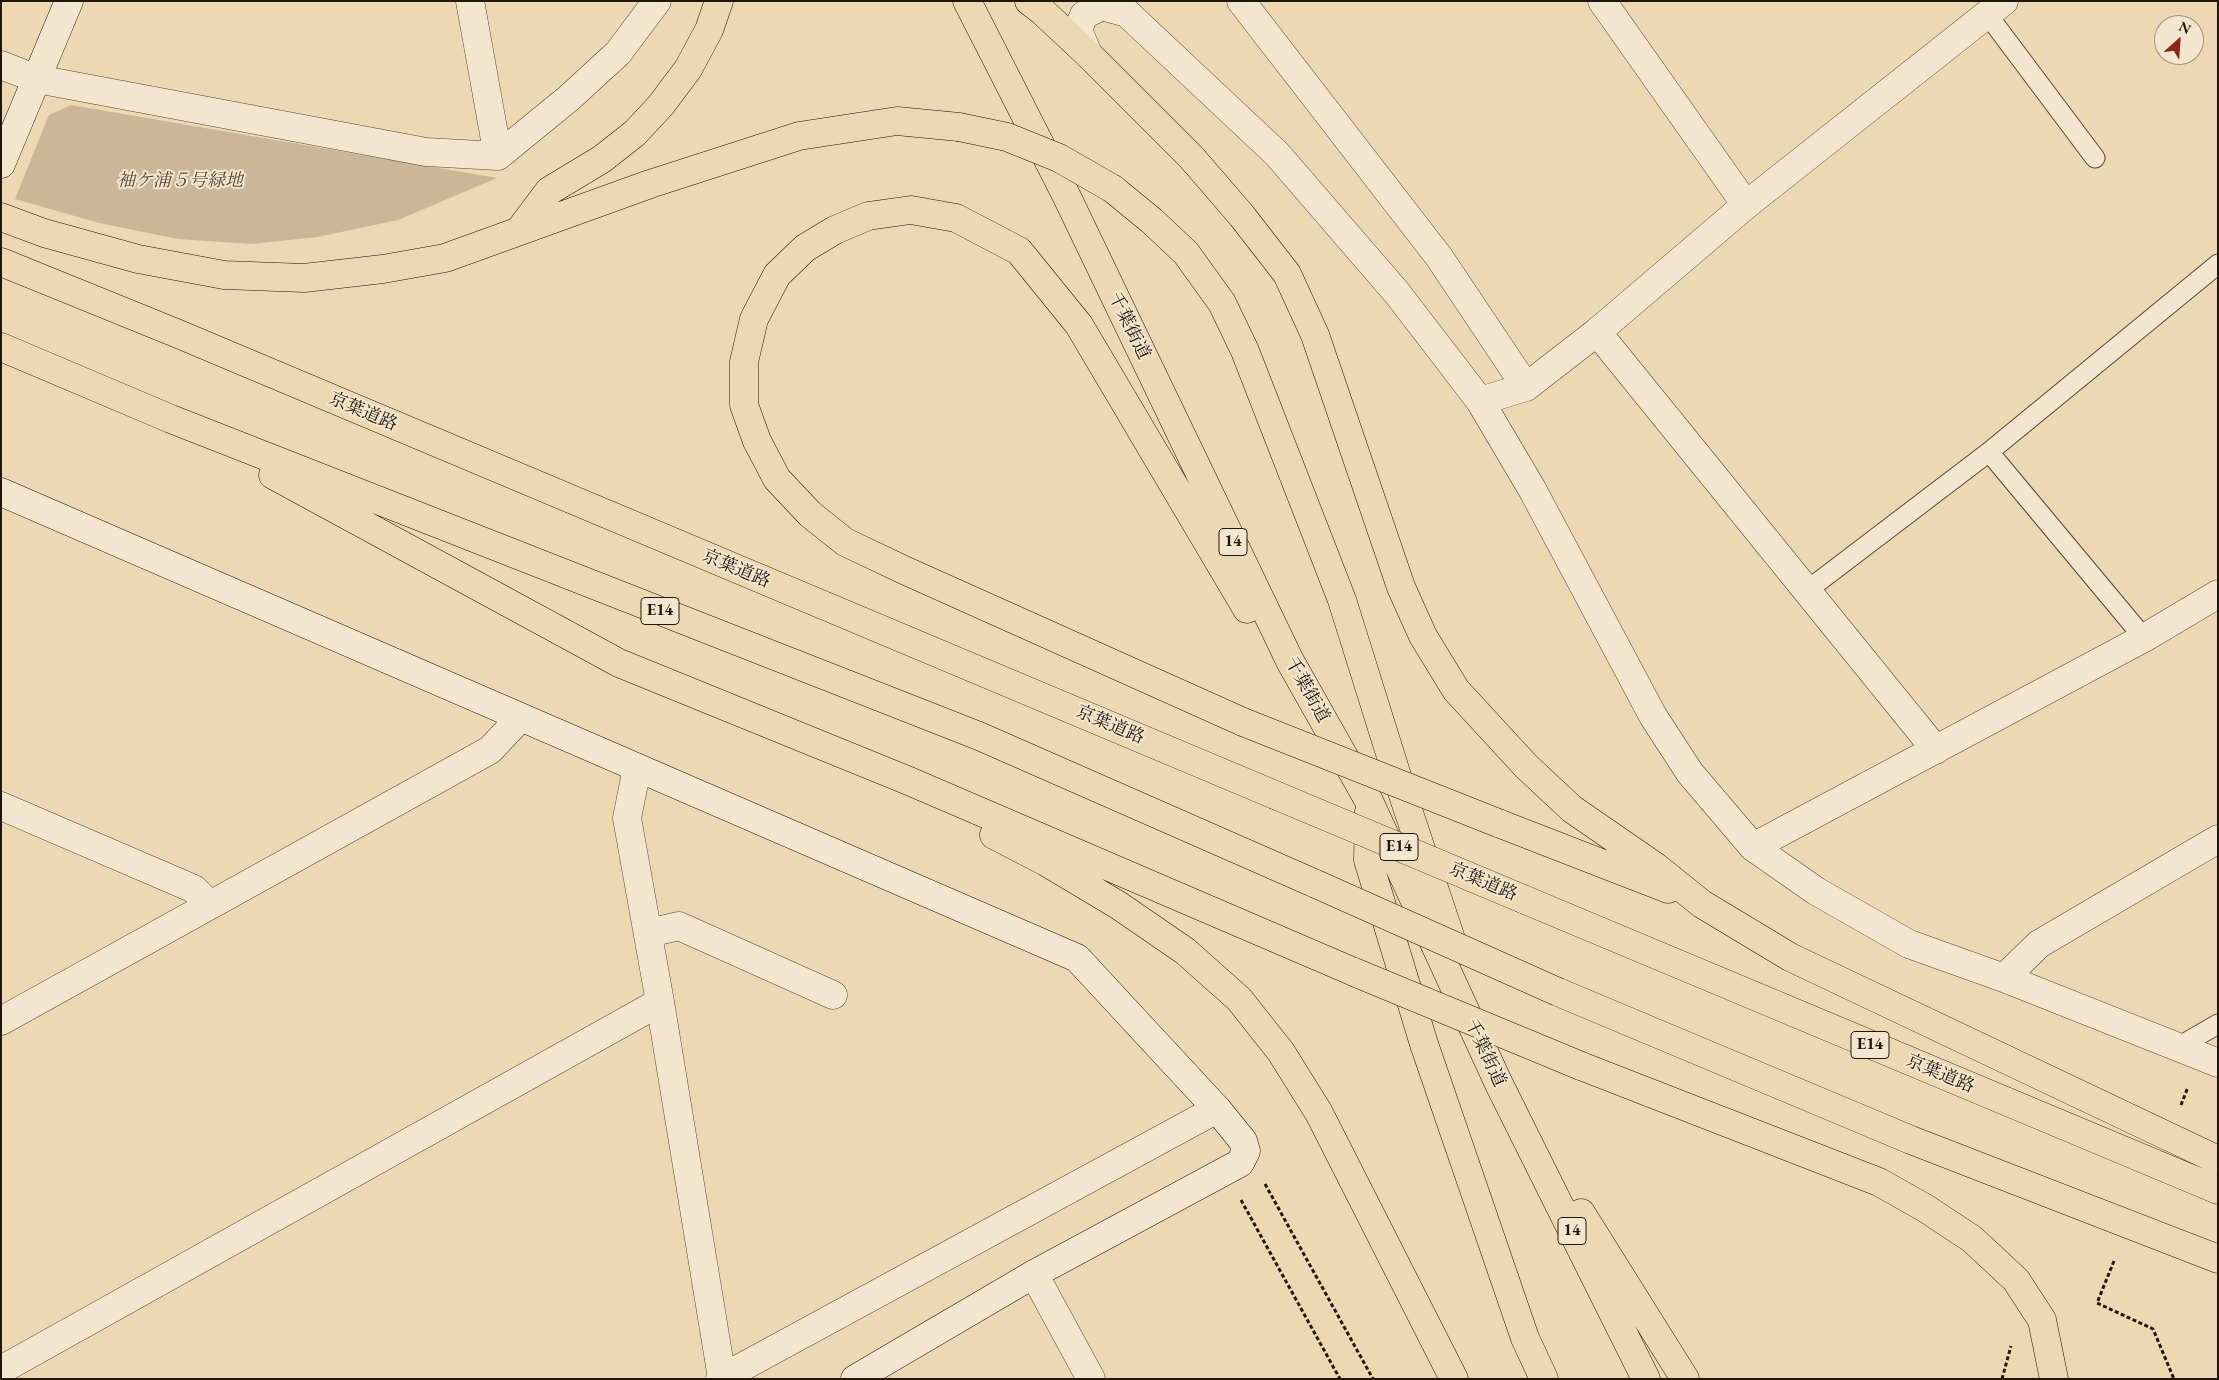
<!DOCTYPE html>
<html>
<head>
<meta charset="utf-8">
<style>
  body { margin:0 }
  #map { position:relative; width:2219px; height:1380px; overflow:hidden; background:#eed8b3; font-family:"EB Garamond",serif }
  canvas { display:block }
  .frame { position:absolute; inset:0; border:2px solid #1f170c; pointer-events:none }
  .north { position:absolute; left:2154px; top:15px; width:50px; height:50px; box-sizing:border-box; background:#f4e6ce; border:1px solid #9f9380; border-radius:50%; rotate:26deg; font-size:14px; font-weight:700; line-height:20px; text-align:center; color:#1f170c }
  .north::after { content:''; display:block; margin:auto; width:18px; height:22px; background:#8f2418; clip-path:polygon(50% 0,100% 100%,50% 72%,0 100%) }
</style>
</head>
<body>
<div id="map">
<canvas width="2219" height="1380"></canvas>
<div class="frame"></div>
<div class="north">N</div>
</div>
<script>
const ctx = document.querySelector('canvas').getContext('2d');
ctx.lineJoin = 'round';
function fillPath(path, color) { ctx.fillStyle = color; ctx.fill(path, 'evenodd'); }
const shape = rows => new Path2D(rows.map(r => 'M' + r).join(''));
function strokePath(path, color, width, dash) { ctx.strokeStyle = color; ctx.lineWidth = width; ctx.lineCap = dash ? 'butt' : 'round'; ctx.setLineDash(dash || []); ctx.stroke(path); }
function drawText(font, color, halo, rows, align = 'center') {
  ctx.font = font + ' "EB Garamond","Noto Serif JP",serif'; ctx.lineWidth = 4; ctx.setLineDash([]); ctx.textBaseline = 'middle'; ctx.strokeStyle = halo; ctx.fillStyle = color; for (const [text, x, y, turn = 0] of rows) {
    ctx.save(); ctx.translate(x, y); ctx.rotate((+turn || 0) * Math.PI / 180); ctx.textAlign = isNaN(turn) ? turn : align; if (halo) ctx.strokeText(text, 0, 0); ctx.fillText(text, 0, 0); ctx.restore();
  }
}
fillPath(shape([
  [71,105,497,178,398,220,318,237,251,244,178,239,99,223,15,199,49,115]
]), '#cbb797');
const lane = shape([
  [1987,14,2095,158],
  [1989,452,2144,638],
  [1805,592,1989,452,2218,264],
  [2178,1047,2218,1024]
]);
const street = shape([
  [470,1,498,156],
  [1114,1,1277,154,1397,293,1480,401,1532,489,1653,716,1690,773,1753,847,1816,891,1909,944,2004,978,2218,1063],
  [1241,1,1439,257,1526,387],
  [1602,1,1746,205],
  [1088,54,1078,30,1084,15,1102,6,1127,13],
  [1,65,37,79,426,152,498,156,569,98,618,53,657,1],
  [1597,332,1936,750],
  [1480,401,1526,387,1597,332,1746,205,2004,1],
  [637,768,627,818,660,1002,722,1378],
  [1,806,194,889,210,905],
  [1753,847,2144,638,2218,594],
  [648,933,679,926,833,995],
  [2004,978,2039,944,2218,839],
  [1,1021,490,750,520,718],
  [1034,1274,1091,1379],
  [1,1370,660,1002],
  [720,1379,1217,1109]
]);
const secondary = shape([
  [1,164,69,1],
  [1,492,1077,958,1217,1109,1243,1141,1246,1151,1240,1163,1034,1274,855,1379]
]);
const highway = shape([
  [967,1,1067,197,1290,661,1369,801,1498,1082,1646,1379],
  [1029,1,1042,11,1088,54,1192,158,1242,216,1287,274,1315,335,1401,587,1423,636,1456,690,1526,766,1572,809,1656,867,1702,904,1790,957,2218,1160],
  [1113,189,1152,221,1186,253,1222,303,1245,351,1342,600,1403,795,1455,951],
  [1,217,44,233,138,259,224,275,304,278,383,269,445,258,650,184,799,136,897,121,959,127],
  [519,231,549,191,602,159,635,133,661,105,688,69,709,30,719,1],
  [1,262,176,333,1275,795],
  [1,347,171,419,979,736,1316,884],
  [273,475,619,663,909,781,1354,972],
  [1243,722,904,570,845,542,810,514,777,479,757,441,744,405,744,362,754,319,777,275,805,248,835,230,868,216,911,210,956,218,1019,251,1079,325,1247,609],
  [1369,812,1368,860,1424,1044,1525,1338,1544,1379],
  [1498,823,1668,889],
  [994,835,1046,862,1118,905,1185,951,1239,999,1281,1052,1319,1113,1454,1379],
  [1523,899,2218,1190],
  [1558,992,1911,1140,2218,1259],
  [1581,1066,1879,1182,1925,1208,1972,1239,2016,1280,2042,1320,2054,1379],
  [1581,1213,1685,1379]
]);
strokePath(lane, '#534736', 21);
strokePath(street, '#534736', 29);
strokePath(secondary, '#1f170c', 29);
strokePath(highway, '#1f170c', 29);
strokePath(shape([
  [2181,1105,2188,1087],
  [1265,1184,1373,1379],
  [1241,1200,1340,1379],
  [2114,1261,2097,1303,2153,1329,2174,1379],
  [2002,1379,2011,1346]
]), '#1f170c', 3, [4, 2.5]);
strokePath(lane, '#f4e6ce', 19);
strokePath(street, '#f4e6ce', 28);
strokePath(secondary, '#f4e6ce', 28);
strokePath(highway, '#eed8b3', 28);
const highwayBridge = shape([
  [959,127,1007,137,1059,158,1113,189],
  [1243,722,1498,823],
  [1275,795,1523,899],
  [1316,884,1558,992],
  [1354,972,1581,1066]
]);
strokePath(highwayBridge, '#1f170c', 29, []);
strokePath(highwayBridge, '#eed8b3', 28);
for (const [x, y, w] of [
  [1233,542,28],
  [660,611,38],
  [1399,847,38],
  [1870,1045,38],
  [1572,1231,28]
]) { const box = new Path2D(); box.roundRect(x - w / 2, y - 13.5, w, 27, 4); ctx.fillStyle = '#f4e6ce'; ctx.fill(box); strokePath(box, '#1f170c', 1); }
drawText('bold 16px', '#1f170c', null, [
  ["14",1233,542],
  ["E14",660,611],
  ["E14",1399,847],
  ["E14",1870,1045],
  ["14",1572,1231]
]);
drawText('italic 18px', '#534736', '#f4e6ce', [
  ["袖ケ浦５号緑地",180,181]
]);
drawText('18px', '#1f170c', '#f4e6ce', [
  ["千葉街道",1129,326,64],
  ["京葉道路",363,412,23],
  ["京葉道路",736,569,23],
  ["千葉街道",1307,690,61],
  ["京葉道路",1110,725,23],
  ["京葉道路",1483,882,23],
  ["千葉街道",1485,1053,65],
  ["京葉道路",1940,1074,23]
]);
</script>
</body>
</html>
